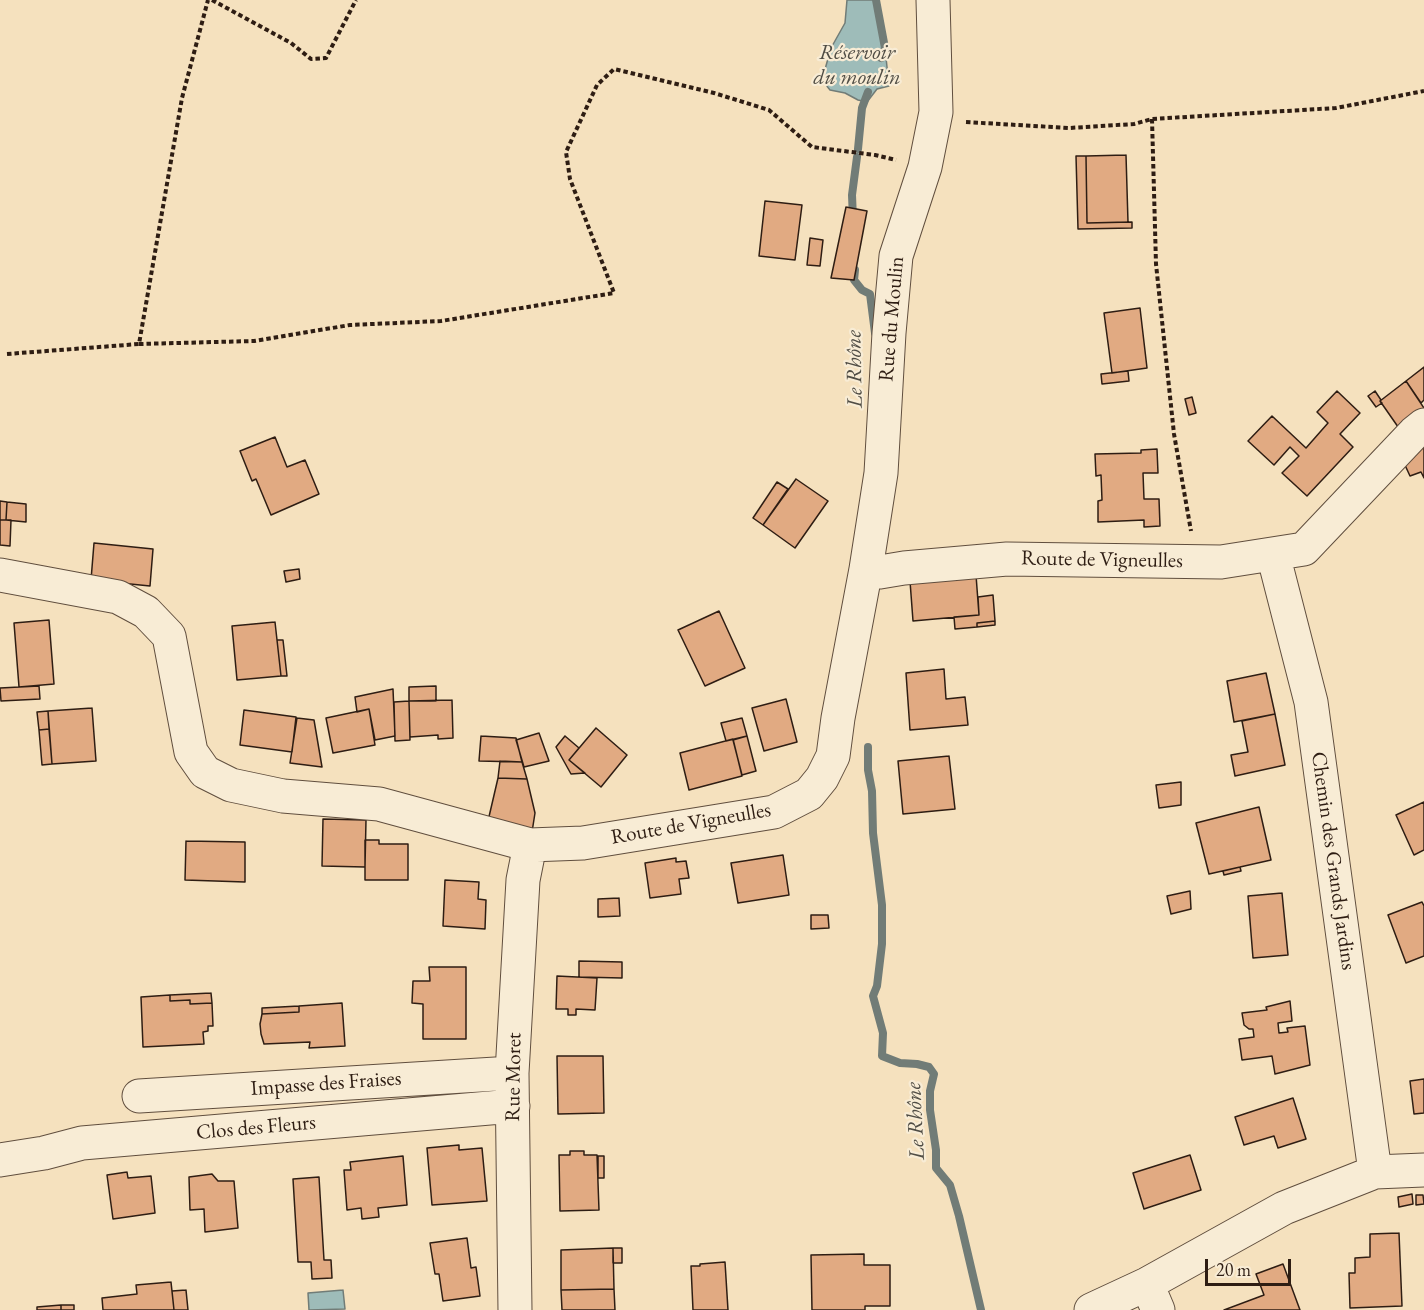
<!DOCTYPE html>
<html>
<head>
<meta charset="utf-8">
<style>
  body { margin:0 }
  #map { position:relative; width:1424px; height:1310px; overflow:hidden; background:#f5e1be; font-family:"EB Garamond",serif }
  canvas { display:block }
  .scale { position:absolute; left:1205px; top:1259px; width:86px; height:27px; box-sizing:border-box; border:3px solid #2e1d13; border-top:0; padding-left:8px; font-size:18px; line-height:21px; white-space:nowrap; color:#2e1d13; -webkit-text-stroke:4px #f8ecd5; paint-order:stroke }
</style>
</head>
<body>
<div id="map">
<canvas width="1424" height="1310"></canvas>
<div class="scale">20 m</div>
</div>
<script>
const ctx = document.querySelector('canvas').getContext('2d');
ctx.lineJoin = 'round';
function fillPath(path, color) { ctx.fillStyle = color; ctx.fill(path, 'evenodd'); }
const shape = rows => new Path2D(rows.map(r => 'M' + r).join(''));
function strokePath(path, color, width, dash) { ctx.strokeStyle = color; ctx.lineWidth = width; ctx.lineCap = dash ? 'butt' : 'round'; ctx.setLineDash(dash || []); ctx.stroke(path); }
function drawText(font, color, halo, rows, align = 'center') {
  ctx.font = font + ' "EB Garamond",serif'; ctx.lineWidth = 4.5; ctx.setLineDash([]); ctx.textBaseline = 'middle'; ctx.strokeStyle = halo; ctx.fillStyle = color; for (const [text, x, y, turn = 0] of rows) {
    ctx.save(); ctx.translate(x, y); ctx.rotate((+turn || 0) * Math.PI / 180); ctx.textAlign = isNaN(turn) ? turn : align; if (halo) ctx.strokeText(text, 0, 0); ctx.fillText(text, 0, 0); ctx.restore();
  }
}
const water = shape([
  [847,0,876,0,877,2,885,48,889,86,877,89,867,102,858,100,845,93,830,90,822,80,831,48,845,23,847,0],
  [343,1290,345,1309,309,1310,308,1293,343,1290]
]);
fillPath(water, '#9ebcb9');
strokePath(water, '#717c77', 1.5);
strokePath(shape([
  [876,0,885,48,881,58],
  [858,149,862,108,868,92],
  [853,219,852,195,857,157],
  [855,270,854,280,862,290,870,294,875,333],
  [868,747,868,770,872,791,873,833,882,905,882,944,877,986,873,996,883,1033,882,1056,900,1063,917,1064,929,1067,934,1074,930,1091,930,1110,936,1150,936,1168,950,1185,959,1216,981,1310]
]), '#717c77', 8);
const building = shape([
  [1126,155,1128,222,1087,223,1086,156,1126,155],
  [1076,156,1086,156,1087,223,1132,222,1132,228,1078,229,1076,156],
  [765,201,802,205,795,260,759,256,765,201],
  [846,207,867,211,854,280,831,278,846,207],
  [810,238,823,240,820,266,807,265,810,238],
  [1140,308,1147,368,1112,373,1104,313,1140,308],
  [1424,367,1424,400,1421,403,1406,381,1424,367],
  [1128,371,1129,381,1102,384,1101,374,1128,371],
  [1406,381,1424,408,1424,412,1403,434,1380,401,1406,381],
  [1337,391,1360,413,1340,434,1353,447,1307,496,1282,473,1299,456,1290,447,1274,465,1248,441,1272,416,1306,448,1328,423,1317,412,1337,391],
  [1375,391,1381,400,1380,401,1382,403,1376,407,1368,396,1375,391],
  [1192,397,1196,413,1189,415,1185,399,1192,397],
  [275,437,287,467,305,460,319,494,271,515,256,479,252,481,240,451,275,437],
  [1424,440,1424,478,1421,472,1410,476,1404,463,1424,440],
  [1157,449,1158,473,1143,473,1144,499,1159,499,1160,526,1144,527,1144,520,1098,522,1098,501,1102,500,1101,475,1096,476,1095,454,1141,453,1141,450,1157,449],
  [796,479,828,501,795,548,763,525,796,479],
  [777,482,788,489,763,525,753,518,777,482],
  [0,501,7,502,6,520,0,520,0,501],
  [7,502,26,504,26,522,6,520,7,502],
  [0,520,11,520,10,546,0,545,0,520],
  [94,543,153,549,150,586,91,580,94,543],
  [299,569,300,579,286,582,284,571,299,569],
  [976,575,979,615,913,621,910,581,976,575],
  [993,595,995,621,977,623,977,627,955,629,954,617,979,615,978,597,993,595],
  [719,611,745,668,705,686,678,630,719,611],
  [49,620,54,684,19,687,14,623,49,620],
  [995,621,995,625,977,627,977,623,995,621],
  [275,622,281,676,237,680,232,626,275,622],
  [277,640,283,640,287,676,281,676,277,640],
  [944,669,946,699,965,697,968,725,910,730,906,673,944,669],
  [1266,673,1275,714,1234,722,1227,681,1266,673],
  [39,686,40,699,1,701,0,688,39,686],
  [436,686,436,701,409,701,409,687,436,686],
  [393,689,395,736,375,740,369,709,357,712,355,697,393,689],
  [786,699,797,742,764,751,752,708,786,699],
  [452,700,453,738,438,739,438,735,410,737,409,701,452,700],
  [409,701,410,740,395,741,394,702,409,701],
  [92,708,96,761,52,764,48,711,92,708],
  [369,709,375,745,333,753,326,718,369,709],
  [244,710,296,717,292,752,240,745,244,710],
  [48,711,49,729,39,730,37,712,48,711],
  [1275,714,1285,765,1235,776,1231,755,1248,752,1242,721,1275,714],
  [297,718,314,720,322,767,290,763,297,718],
  [742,718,747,736,726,741,721,723,742,718],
  [596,728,627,755,601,787,569,760,596,728],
  [49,729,52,764,42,765,39,730,49,729],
  [539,733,549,761,524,767,516,740,539,733],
  [481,736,516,738,522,762,479,761,481,736],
  [565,736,579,748,569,760,585,773,571,774,556,747,565,736],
  [747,736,756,771,742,775,733,740,747,736],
  [733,739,742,776,689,790,680,753,733,739],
  [949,756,955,809,903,814,898,761,949,756],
  [500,761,522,762,527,779,498,778,500,761],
  [498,778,527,779,535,813,532,832,488,821,498,778],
  [1181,782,1181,805,1159,808,1156,785,1181,782],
  [1424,802,1424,850,1414,855,1396,815,1424,802],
  [1259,807,1271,860,1209,874,1196,823,1259,807],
  [323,819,366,820,365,867,322,866,323,819],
  [365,840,379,840,379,844,408,844,408,880,365,880,365,840],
  [186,841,245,842,245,882,185,880,186,841],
  [783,855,789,895,738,903,731,863,783,855],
  [676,858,676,862,686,861,689,878,679,879,681,894,650,898,645,863,676,858],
  [1240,867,1241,871,1224,875,1223,871,1240,867],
  [445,880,479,882,478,899,486,900,485,929,443,926,445,880],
  [1190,891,1191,909,1171,914,1167,896,1190,891],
  [1282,893,1288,955,1253,958,1248,896,1282,893],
  [619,898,620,916,598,917,598,899,619,898],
  [1422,902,1424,906,1424,956,1406,963,1388,915,1422,902],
  [811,915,828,915,829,928,811,929,811,915],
  [579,961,622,962,622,978,579,977,579,961],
  [429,967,466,967,466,1039,423,1039,423,1004,412,1003,413,981,430,981,429,967],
  [557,976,597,978,595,1010,576,1009,576,1015,568,1015,568,1009,556,1009,557,976],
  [211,993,212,1003,190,1004,190,1000,170,1001,170,995,211,993],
  [170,995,170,1001,190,1000,190,1004,212,1003,213,1026,208,1026,208,1031,203,1032,204,1044,143,1047,141,997,170,995],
  [1290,1001,1292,1021,1278,1023,1279,1033,1288,1032,1287,1028,1305,1026,1310,1065,1275,1074,1272,1056,1242,1060,1239,1039,1254,1037,1253,1029,1249,1029,1244,1025,1242,1013,1267,1010,1266,1007,1290,1001],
  [342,1003,345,1046,309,1048,310,1042,264,1044,261,1034,260,1024,262,1014,299,1012,299,1006,342,1003],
  [299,1006,299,1012,262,1014,262,1008,299,1006],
  [557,1056,603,1056,604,1113,558,1114,557,1056],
  [1424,1079,1424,1113,1414,1114,1410,1081,1424,1079],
  [1293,1098,1306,1139,1278,1148,1274,1136,1244,1145,1235,1117,1293,1098],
  [459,1145,459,1150,482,1148,487,1201,432,1205,427,1148,459,1145],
  [570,1151,584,1151,584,1155,597,1155,599,1210,560,1211,559,1155,570,1155,570,1151],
  [1190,1155,1201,1190,1144,1209,1133,1173,1190,1155],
  [403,1156,407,1205,378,1208,379,1217,362,1219,361,1208,347,1210,344,1170,351,1170,350,1162,403,1156],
  [598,1156,604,1156,604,1178,598,1178,598,1156],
  [127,1172,128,1178,151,1176,155,1213,113,1219,107,1175,127,1172],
  [212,1174,218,1181,234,1181,238,1228,205,1232,204,1209,190,1210,189,1177,212,1174],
  [319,1177,324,1260,331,1260,332,1278,312,1279,311,1262,298,1262,293,1179,319,1177],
  [1412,1194,1413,1204,1399,1207,1398,1197,1412,1194],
  [1416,1195,1423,1195,1424,1204,1416,1205,1416,1195],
  [1399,1233,1402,1306,1350,1308,1349,1273,1355,1273,1355,1258,1370,1257,1370,1234,1399,1233],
  [467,1238,471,1268,476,1267,480,1296,443,1301,439,1274,435,1274,430,1243,467,1238],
  [613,1248,614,1289,561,1290,561,1250,613,1248],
  [613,1248,622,1248,622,1263,613,1263,613,1248],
  [864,1254,864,1265,890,1265,890,1306,865,1306,865,1310,812,1310,811,1255,864,1254],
  [725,1262,728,1310,693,1310,691,1266,700,1266,700,1264,725,1262],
  [1283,1264,1300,1310,1224,1310,1264,1295,1256,1274,1283,1264],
  [171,1282,174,1310,103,1310,102,1298,137,1294,136,1285,171,1282],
  [614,1289,615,1310,562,1310,561,1290,614,1289],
  [186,1290,188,1310,174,1310,172,1291,186,1290],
  [61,1305,74,1305,74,1310,61,1310,61,1305],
  [61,1305,61,1310,37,1310,37,1307,61,1305]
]);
fillPath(building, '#e1aa82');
strokePath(building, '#2e1d13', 1.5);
const minor = shape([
  [1273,554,1311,702,1375,1172],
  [866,569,880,572,904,568,1007,559,1221,562,1304,549,1414,433,1424,425],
  [0,575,118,597,146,612,169,636,191,752,205,772,231,785,283,796,379,804,530,845,583,843,774,812,809,794,822,778,833,756,838,718,866,569,881,473,889,333,896,256,925,167,936,112,933,0],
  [139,1096,512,1073],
  [0,1160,44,1153,82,1143,513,1106],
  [1147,1284,1158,1310],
  [515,1310,512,1073,523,880,530,845],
  [1091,1310,1147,1284,1284,1208,1375,1172,1424,1170]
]);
strokePath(minor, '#604e3e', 35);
strokePath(shape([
  [212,0,291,43,311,59,326,58,356,0],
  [1152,119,1156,264,1174,434,1191,531],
  [966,122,1069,128,1134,124,1152,119,1336,108,1424,91],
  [139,344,254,341,350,325,441,321,614,293,570,179,566,152,597,85,614,69,714,93,769,110,812,147,875,155,896,160],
  [7,354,139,344,182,98,208,0]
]), '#2e1d13', 4, [4.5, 3]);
strokePath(minor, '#f8ecd5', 33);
drawText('21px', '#2e1d13', '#f8ecd5', [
  ["Rue du Moulin",892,319,-85],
  ["Route de Vigneulles",1102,560,1],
  ["Route de Vigneulles",691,824,-10],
  ["Chemin des Grands Jardins",1333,861,82],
  ["Rue Moret",514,1077,-89],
  ["Impasse des Fraises",326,1084,-4],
  ["Clos des Fleurs",256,1128,-5]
]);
drawText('italic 22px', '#504d45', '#f8ecd5', [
  ["Réservoir",857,53],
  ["du moulin",857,78],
  ["Le Rhône",855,369,-91],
  ["Le Rhône",916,1121,-93]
]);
</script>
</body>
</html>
